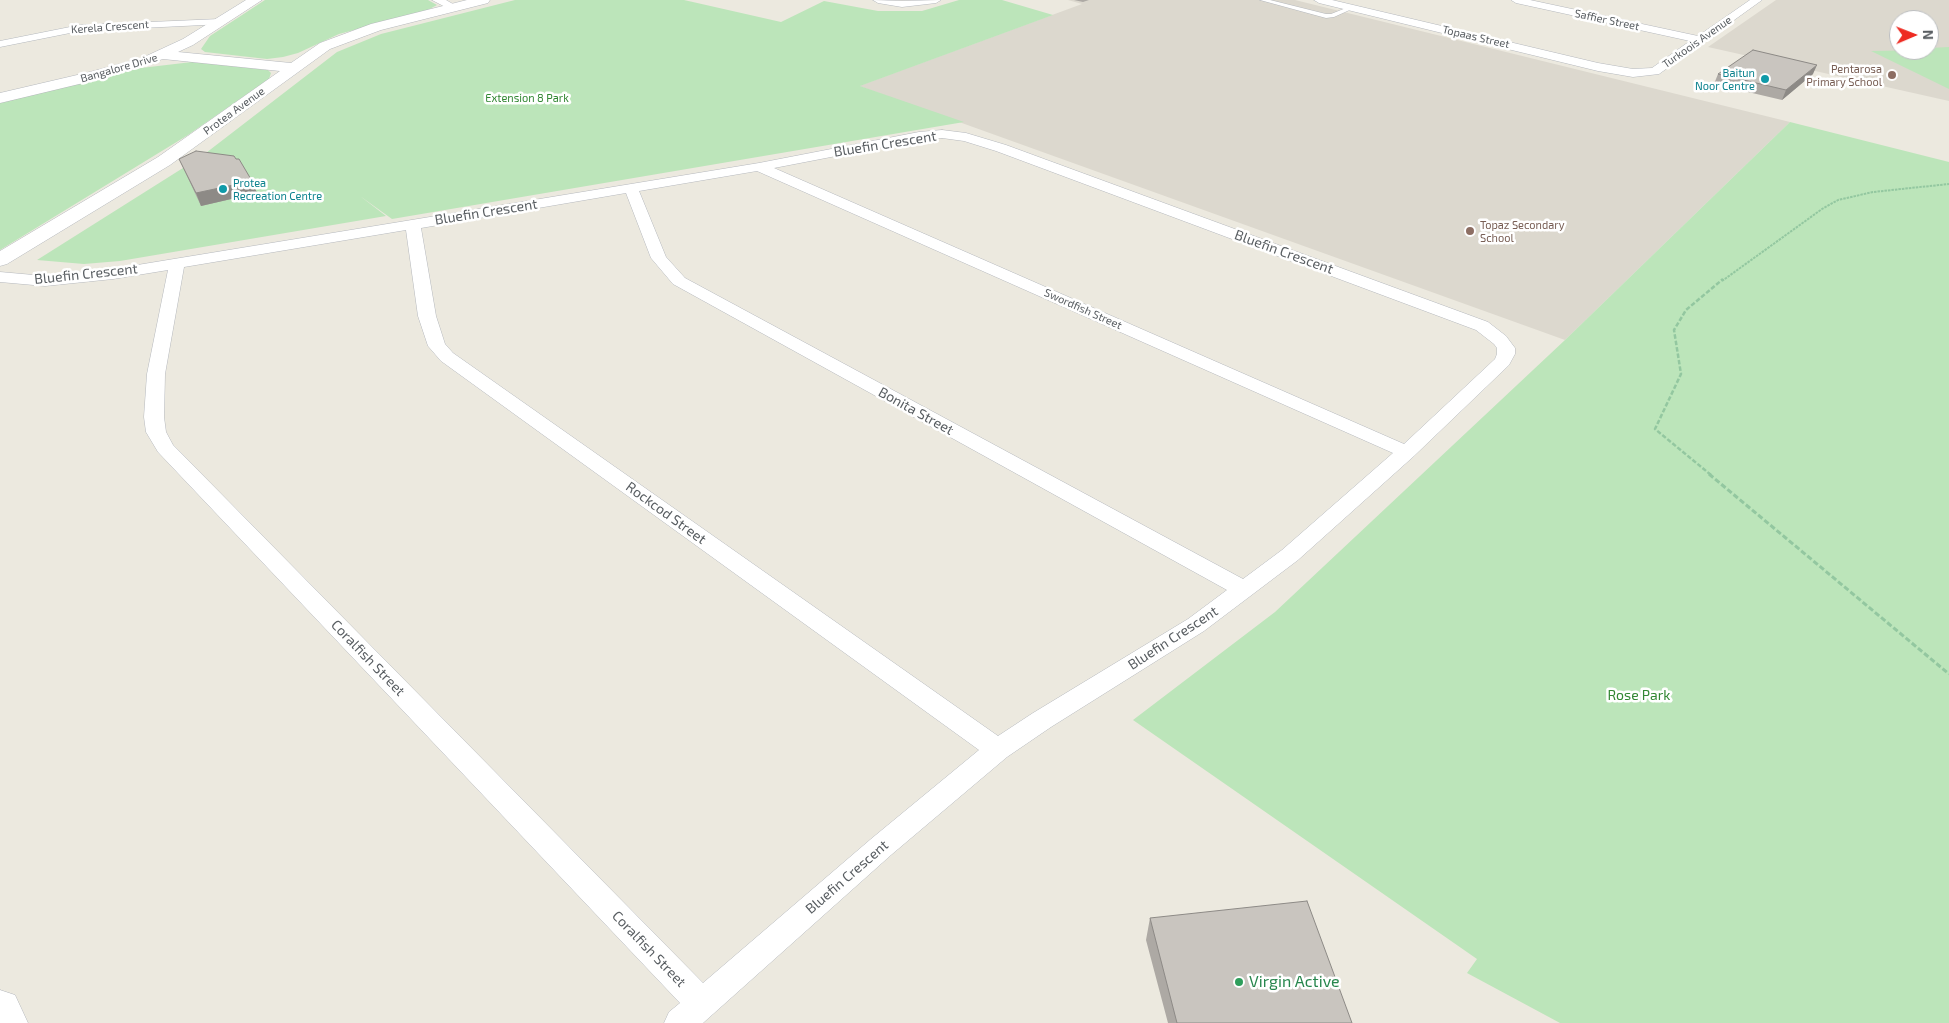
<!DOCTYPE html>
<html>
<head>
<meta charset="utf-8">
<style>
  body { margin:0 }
  #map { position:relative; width:1949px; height:1023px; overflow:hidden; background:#ece9df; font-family:"Exo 2",sans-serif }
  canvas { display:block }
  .north { position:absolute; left:1889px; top:10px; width:50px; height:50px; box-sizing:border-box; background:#fff; border:1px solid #bcbec0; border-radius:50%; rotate:89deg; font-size:14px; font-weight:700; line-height:20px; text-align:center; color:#585d61 }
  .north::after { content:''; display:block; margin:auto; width:18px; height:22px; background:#ee2c23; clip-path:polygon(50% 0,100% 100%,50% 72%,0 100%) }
</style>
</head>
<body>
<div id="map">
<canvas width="1949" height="1023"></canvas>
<div class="north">N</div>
</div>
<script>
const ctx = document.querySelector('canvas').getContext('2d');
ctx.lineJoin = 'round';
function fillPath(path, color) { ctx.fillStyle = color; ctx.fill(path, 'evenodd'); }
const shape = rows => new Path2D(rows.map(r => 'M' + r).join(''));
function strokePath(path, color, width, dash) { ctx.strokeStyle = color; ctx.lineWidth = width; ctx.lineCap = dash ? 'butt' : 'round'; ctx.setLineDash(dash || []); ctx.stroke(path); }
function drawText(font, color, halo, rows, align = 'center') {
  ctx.font = font + ' "Exo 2",sans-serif'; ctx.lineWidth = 5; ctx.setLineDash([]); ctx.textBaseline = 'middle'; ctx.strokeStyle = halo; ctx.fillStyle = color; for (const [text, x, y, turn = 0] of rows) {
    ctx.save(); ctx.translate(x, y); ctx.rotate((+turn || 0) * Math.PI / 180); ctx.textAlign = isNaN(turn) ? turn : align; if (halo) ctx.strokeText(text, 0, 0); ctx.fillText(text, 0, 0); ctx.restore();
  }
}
fillPath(shape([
  [1068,0,1295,0,1790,122,1565,340,859,86,1082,4],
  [1776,0,1949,0,1949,101,1708,47],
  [1899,20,1929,20,1929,50,1899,50]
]), '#dcd8ce');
fillPath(shape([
  [265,0,428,0,437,5,426,11,339,34,298,53,283,57,267,59,205,52,201,49,210,36],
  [515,0,684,0,781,22,824,1,878,11,922,11,959,0,1002,0,1053,15,860,86,964,122,392,219,360,196,386,216,120,261,84,264,37,260,202,156,337,52,381,34],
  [1949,47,1949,89,1871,51,1929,50,1929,48],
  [192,62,268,70,271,73,269,79,188,135,0,250,0,103,141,68],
  [1790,122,1949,162,1949,1023,1560,1023,1467,973,1477,959,1133,720,1275,612,1565,340]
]), '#bce5ba');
const service = shape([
  [1260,0,1270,0,1326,14,1331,14,1351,6,1354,8,1334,17,1326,18,1260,0]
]);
const minor = shape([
  [432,0,446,0,458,7,457,9,449,9,432,0],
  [873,0,902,1,941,0,936,3,902,7,878,3,873,0],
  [1314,0,1332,0,1598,63,1633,69,1652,68,1690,41,1516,3,1511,0,1530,0,1698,36,1750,0,1762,0,1659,74,1633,77,1598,71,1319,3,1314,0],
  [220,19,225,22,224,24,80,31,0,47,0,41,80,25,220,19],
  [942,130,966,133,1006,145,1488,322,1506,336,1515,348,1515,354,1509,365,1414,456,1298,560,1204,631,1051,727,1007,757,891,855,703,1023,664,1023,669,1012,680,1003,158,452,146,432,144,417,147,374,168,270,113,279,45,286,0,282,0,272,45,276,113,269,759,163,919,132,942,130],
  [942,138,964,141,996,151,1476,330,1494,344,1497,348,1497,354,1495,359,1404,444,774,168,919,140,942,138],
  [757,171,1393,453,1282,550,1243,579,685,278,666,257,639,191,757,171],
  [626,193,651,258,673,284,1227,590,1188,619,1033,713,998,736,453,353,445,344,436,316,421,228,626,193],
  [406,230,418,316,428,346,441,361,979,750,871,839,703,983,173,445,166,432,164,417,165,374,184,267,406,230]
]);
const tertiary = shape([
  [246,0,262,0,193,45,178,52,291,63,320,43,371,24,467,0,490,0,488,3,381,30,330,49,170,165,7,264,0,266,0,251,158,157,280,71,163,59,100,79,0,103,0,93,90,72,142,58,183,39,246,0],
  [0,990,15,995,28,1023,0,1023,0,990]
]);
strokePath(service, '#b5b8bd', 1);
strokePath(minor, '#b5b8bd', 1);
strokePath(tertiary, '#b5b8bd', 1);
strokePath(shape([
  [1722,281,1822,209,1838,200,1873,192,1949,184]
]), '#93c7a0', 2, [2.5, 1]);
strokePath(shape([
  [1711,475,1655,429,1681,374,1674,330,1686,310,1723,279]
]), '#93c7a0', 2.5, [4.5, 2]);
strokePath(shape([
  [1709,474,1949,674]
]), '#93c7a0', 3, [5.5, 2.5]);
fillPath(service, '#fff');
fillPath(minor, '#fff');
fillPath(tertiary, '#fff');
fillPath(shape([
  [1074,0,1089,0,1083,2],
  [1718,74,1813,74,1782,100,1714,84],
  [179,159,236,159,257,193,201,206],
  [1150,918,1352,1023,1168,1023,1146,940]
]), '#ada9a4');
fillPath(shape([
  [1817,65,1813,74,1782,100,1786,90],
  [252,181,257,193,201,206,196,193]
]), '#8d8a86');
const building = shape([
  [1753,50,1817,65,1786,90,1718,74,1753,50],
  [196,151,234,156,236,159,239,159,252,181,196,193,179,159,196,151],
  [1307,901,1352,1023,1177,1023,1150,918,1307,901]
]);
fillPath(building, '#c9c5bf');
strokePath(building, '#8d8a86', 1);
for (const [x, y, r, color] of [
  [1892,75,5,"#8d6e63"],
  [1765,79,5,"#0f9aa8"],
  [223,189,5,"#0f9aa8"],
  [1470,231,5,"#8d6e63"],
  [1239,982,5,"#2e9e5b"]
]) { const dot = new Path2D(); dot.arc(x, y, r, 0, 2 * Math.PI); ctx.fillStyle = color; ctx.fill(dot); strokePath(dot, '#fff', 2); }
drawText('11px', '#585d61', '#fff', [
  ["Saffier Street",1607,20,12],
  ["Kerela Crescent",110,27,-4],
  ["Topaas Street",1476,37,13],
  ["Turkoois Avenue",1697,42,-35],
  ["Bangalore Drive",119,68,-16],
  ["Protea Avenue",234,111,-36],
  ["Swordfish Street",1083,309,24]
]);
drawText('11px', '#785e54', '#fff', [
  ["Pentarosa",1882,69],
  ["Primary School",1882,82],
  ["Topaz Secondary",1480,225,"left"],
  ["School",1480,238,"left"]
], 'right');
drawText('11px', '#0d838f', '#fff', [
  ["Baitun",1755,73],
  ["Noor Centre",1755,86],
  ["Protea",233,183,"left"],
  ["Recreation Centre",233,196,"left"]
], 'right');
drawText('11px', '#328733', '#fff', [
  ["Extension 8 Park",527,98]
]);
drawText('14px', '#585d61', '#fff', [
  ["Bluefin Crescent",885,144,-9],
  ["Bluefin Crescent",486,212,-9],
  ["Bluefin Crescent",1284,252,20],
  ["Bluefin Crescent",86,274,-6],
  ["Bonita Street",916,411,29],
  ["Rockcod Street",666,513,36],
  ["Bluefin Crescent",1173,638,-33],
  ["Coralfish Street",368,658,46],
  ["Bluefin Crescent",847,877,-41],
  ["Coralfish Street",649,949,46]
]);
drawText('14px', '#328733', '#fff', [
  ["Rose Park",1639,695]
]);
drawText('16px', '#27864d', '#fff', [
  ["Virgin Active",1249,982]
], 'left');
</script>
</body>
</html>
